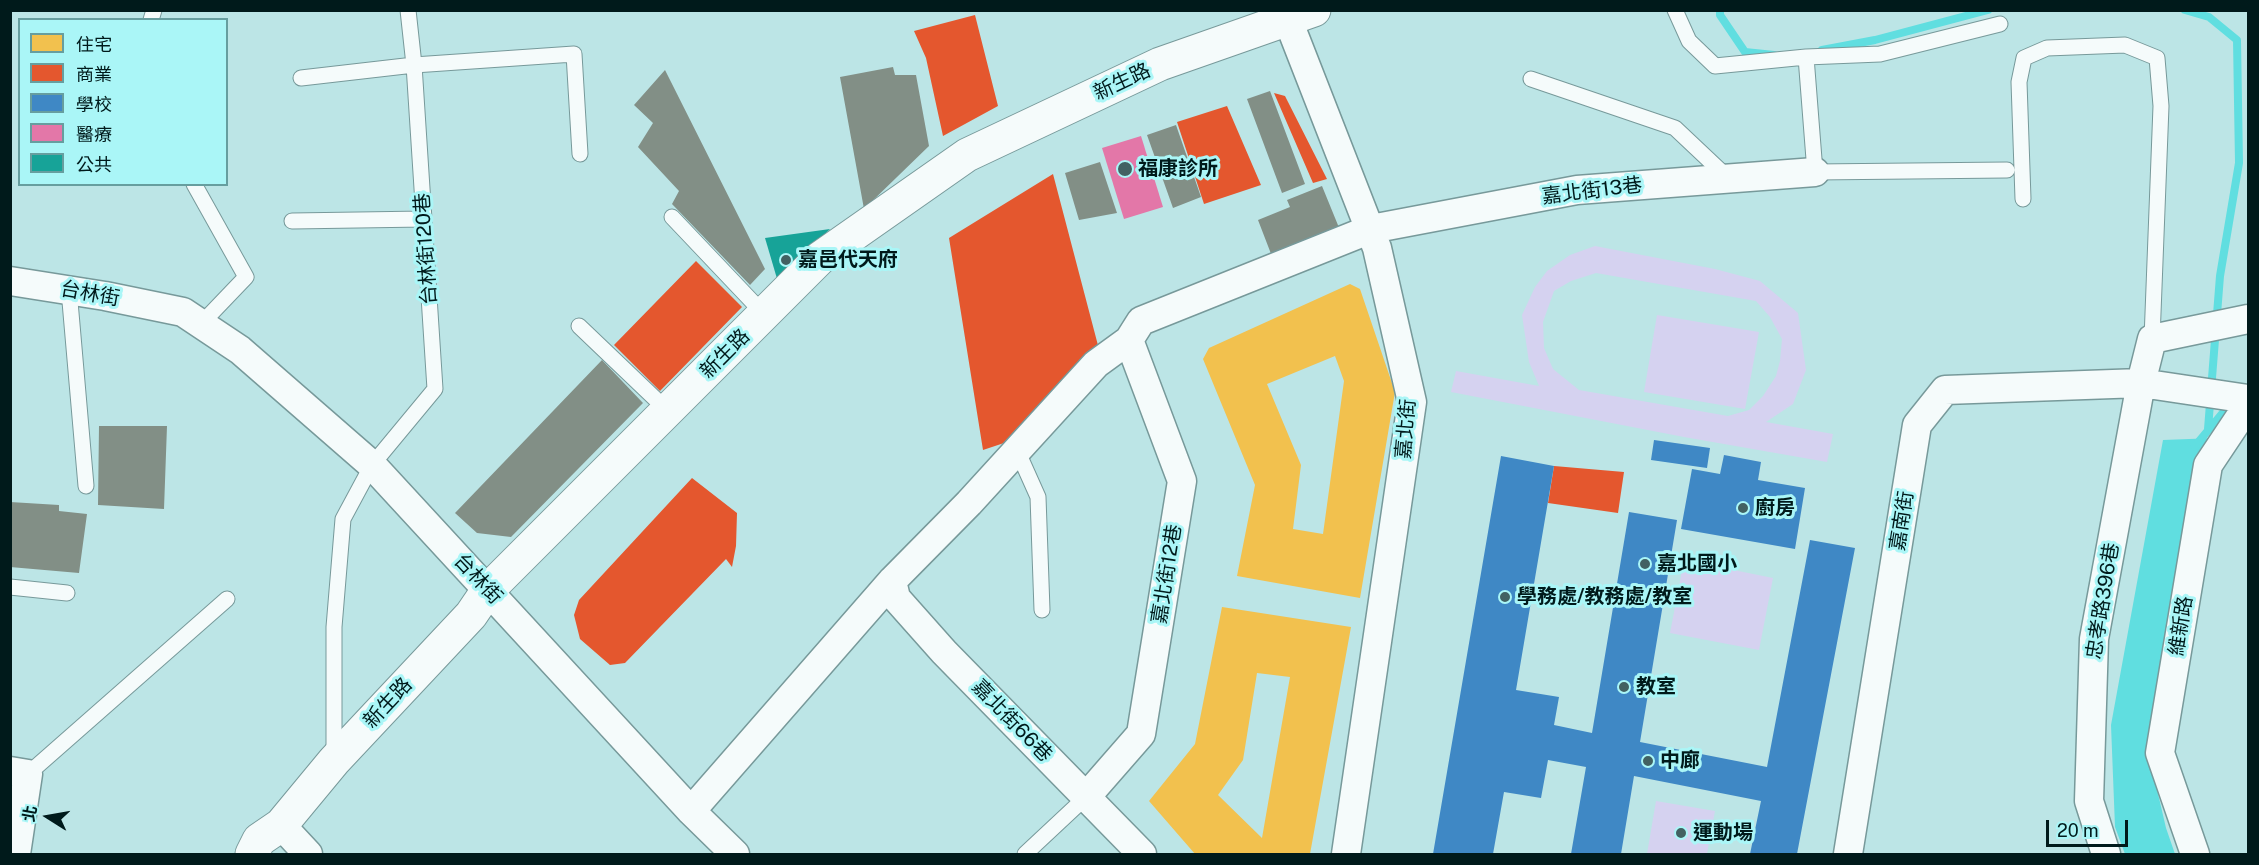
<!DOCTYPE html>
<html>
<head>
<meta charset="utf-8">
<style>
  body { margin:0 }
  #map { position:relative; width:2259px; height:865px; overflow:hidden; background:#bce5e6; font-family:"Public Sans","Noto Sans TC",sans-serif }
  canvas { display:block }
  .frame { position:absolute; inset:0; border:12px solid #001a1b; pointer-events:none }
  .legend { position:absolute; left:18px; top:18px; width:210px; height:168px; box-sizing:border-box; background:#aaf6f7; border:2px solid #669e9f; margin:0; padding:8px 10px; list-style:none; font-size:18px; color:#001a1b }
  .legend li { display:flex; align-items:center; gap:12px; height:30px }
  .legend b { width:30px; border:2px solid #669e9f }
  .north { position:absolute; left:18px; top:787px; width:60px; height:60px; -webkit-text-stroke:4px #aaf6f7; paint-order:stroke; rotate:281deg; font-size:16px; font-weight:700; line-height:24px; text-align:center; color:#001a1b }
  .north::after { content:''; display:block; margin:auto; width:21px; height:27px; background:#001a1b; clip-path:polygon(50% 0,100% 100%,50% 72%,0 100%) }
  .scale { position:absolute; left:2046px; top:820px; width:82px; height:27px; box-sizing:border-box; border:3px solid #001a1b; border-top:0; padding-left:8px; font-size:18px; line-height:21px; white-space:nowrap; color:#001a1b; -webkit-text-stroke:4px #aaf6f7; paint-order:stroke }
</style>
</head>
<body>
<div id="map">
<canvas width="2259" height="865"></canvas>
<div class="frame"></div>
<ul class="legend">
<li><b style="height:16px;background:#f2c14e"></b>住宅</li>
<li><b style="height:16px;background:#e4572e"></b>商業</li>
<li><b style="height:16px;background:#3f88c5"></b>學校</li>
<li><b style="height:16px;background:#e377a8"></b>醫療</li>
<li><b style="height:16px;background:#17a398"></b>公共</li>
</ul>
<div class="north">北</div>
<div class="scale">20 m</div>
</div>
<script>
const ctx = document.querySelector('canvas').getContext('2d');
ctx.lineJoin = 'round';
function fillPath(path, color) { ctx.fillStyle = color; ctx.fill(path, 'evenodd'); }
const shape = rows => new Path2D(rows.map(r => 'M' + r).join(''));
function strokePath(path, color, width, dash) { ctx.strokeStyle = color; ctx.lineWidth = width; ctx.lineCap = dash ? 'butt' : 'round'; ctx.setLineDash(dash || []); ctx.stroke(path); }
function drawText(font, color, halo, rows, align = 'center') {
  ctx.font = font + ' "Public Sans","Noto Sans TC",sans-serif'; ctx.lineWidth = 6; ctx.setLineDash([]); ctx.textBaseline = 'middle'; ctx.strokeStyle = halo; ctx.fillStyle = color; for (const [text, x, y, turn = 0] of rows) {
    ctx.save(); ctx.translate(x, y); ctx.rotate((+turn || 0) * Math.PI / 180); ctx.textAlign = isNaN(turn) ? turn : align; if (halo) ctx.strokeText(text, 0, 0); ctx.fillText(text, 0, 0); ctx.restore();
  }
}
fillPath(shape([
  [1595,246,1715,269,1760,281,1798,313,1806,370,1793,404,1766,422,1833,434,1827,462,1684,437,1451,392,1456,371,1539,386,1529,362,1522,315,1535,287,1547,271,1570,255],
  [1596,273,1756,301,1770,317,1782,339,1780,361,1776,376,1763,396,1749,410,1728,416,1579,390,1553,369,1544,348,1543,322,1554,291,1571,281],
  [1657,315,1759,332,1745,409,1644,392],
  [1684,560,1773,578,1759,650,1670,633],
  [1656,801,1715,811,1707,854,1647,854]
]), '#d5d2f0');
fillPath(shape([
  [2215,438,2149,755,2166,828,2175,854,2125,854,2115,827,2111,725,2163,440]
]), '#60dee0');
fillPath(shape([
  [1350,284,1360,289,1395,392,1360,598,1237,576,1255,485,1203,359,1209,348],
  [1335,356,1344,381,1323,534,1293,529,1301,465,1267,384],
  [1222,607,1351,627,1310,854,1195,854,1149,801,1195,744],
  [1257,673,1290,677,1262,838,1218,795,1243,760]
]), '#f2c14e');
fillPath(shape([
  [975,15,998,106,943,136,926,58,914,31],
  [1274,93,1285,96,1327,179,1313,183],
  [1227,106,1261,185,1204,204,1177,122],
  [1053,174,1100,353,1013,440,983,450,949,238],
  [696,261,742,307,660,391,614,345],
  [1554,466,1624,472,1618,513,1548,503],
  [692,478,737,513,736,546,732,567,726,559,625,663,610,665,580,639,574,615,579,600]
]), '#e4572e');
fillPath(shape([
  [1654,440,1710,448,1707,468,1651,460],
  [1724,455,1761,462,1758,480,1805,488,1795,549,1681,529,1692,469,1720,474],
  [1501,456,1554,466,1516,690,1559,697,1554,725,1592,733,1629,512,1677,520,1640,742,1767,767,1810,540,1855,548,1797,854,1750,854,1761,801,1634,776,1621,854,1571,854,1586,767,1548,760,1541,798,1504,792,1493,854,1433,854]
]), '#3f88c5');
fillPath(shape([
  [1141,136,1163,207,1124,219,1102,148]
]), '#e377a8');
fillPath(shape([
  [830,229,778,282,765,238]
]), '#17a398');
strokePath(shape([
  [1720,10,1720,15,1745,52,1774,55],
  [2185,10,2209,17,2237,40,2239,163,2220,276,2208,429],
  [1822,50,1875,40,1988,10],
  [2195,446,2231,403]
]), '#60dee0', 8);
fillPath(shape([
  [893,67,895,75,916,75,929,146,864,209,840,77],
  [665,70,765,269,750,285,672,204,679,191,638,147,653,123,634,105],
  [1270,91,1305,184,1282,193,1247,99],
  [1176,125,1201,197,1173,208,1147,135],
  [1100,162,1117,213,1079,220,1065,173],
  [1322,186,1342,235,1273,259,1258,220,1290,207,1287,200],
  [602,360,643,403,511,537,477,533,455,513],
  [99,426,167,426,164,509,98,505],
  [10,502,59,505,59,511,87,514,79,573,10,567]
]), '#828f86');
const service = shape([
  [1675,10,1689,41,1715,66,1806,57,1815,172,2007,170],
  [151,20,154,10],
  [1806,57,1880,54,2000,24],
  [301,78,414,65,574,54,580,154],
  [1531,79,1675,128,1728,178],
  [194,184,246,277,201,324],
  [2023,199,2019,82,2024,58,2047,48,2125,45,2157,58,2161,106,2152,339],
  [672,217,764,314],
  [292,221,424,219],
  [69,290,86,486],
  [579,326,668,411],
  [1017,450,1038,497,1042,610],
  [10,587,67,593],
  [334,756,334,627,343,519,372,465,435,389,414,65,408,10],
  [28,774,227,599],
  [1025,854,1086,797]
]);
const minor = shape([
  [1288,20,1377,248,1412,402,1346,854],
  [10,281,105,296,183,312,240,350,372,465,691,811,735,854],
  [892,581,896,598,944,652,1142,854],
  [10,771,28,774,16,854],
  [1086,797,1141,734,1182,481,1129,340],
  [691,811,892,581,969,503,1096,364,1129,340,1141,321,1371,229,1577,190,1815,172],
  [281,825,308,854],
  [1848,854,1917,425,1945,390,2141,383,2248,399],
  [2106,854,2089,801,2094,639,2141,383,2152,339,2248,319],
  [2195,854,2160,753,2208,465,2248,405]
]);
const tertiary = shape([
  [252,854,259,840,281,825,334,761,471,615,488,590,820,258,967,155,1160,64,1314,10]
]);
strokePath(service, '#77999a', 17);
strokePath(minor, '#77999a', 31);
strokePath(tertiary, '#77999a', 35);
strokePath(service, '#f5fbfb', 15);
strokePath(minor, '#f5fbfb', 28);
strokePath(tertiary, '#f5fbfb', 33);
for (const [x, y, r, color] of [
  [1125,169,8,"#426162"],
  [786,260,6,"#426162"],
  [1743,508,6,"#426162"],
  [1645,564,6,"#426162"],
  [1505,597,6,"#426162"],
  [1624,687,6,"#426162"],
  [1648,761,6,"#426162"],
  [1681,833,6,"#426162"]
]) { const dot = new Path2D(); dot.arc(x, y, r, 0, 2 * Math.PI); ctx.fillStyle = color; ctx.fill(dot); strokePath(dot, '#aaf6f7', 2); }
drawText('20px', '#001a1b', '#aaf6f7', [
  ["新生路",1122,82,-25],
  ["嘉北街13巷",1592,191,-7],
  ["台林街120巷",426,249,-94],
  ["台林街",90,294,10],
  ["新生路",725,354,-45],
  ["嘉北街",1406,429,-85],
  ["嘉南街",1902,521,-81],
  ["嘉北街12巷",1167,574,-81],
  ["台林街",478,579,47],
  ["忠孝路396巷",2103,601,-81],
  ["維新路",2181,626,-81],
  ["新生路",388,703,-47],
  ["嘉北街66巷",1012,721,46]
]);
drawText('bold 20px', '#001a1b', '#aaf6f7', [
  ["福康診所",1138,169],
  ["嘉邑代天府",798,260],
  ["廚房",1755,508],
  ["嘉北國小",1657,564],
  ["學務處/教務處/教室",1517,597],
  ["教室",1636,687],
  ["中廊",1660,761],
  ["運動場",1693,833]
], 'left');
</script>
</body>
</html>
